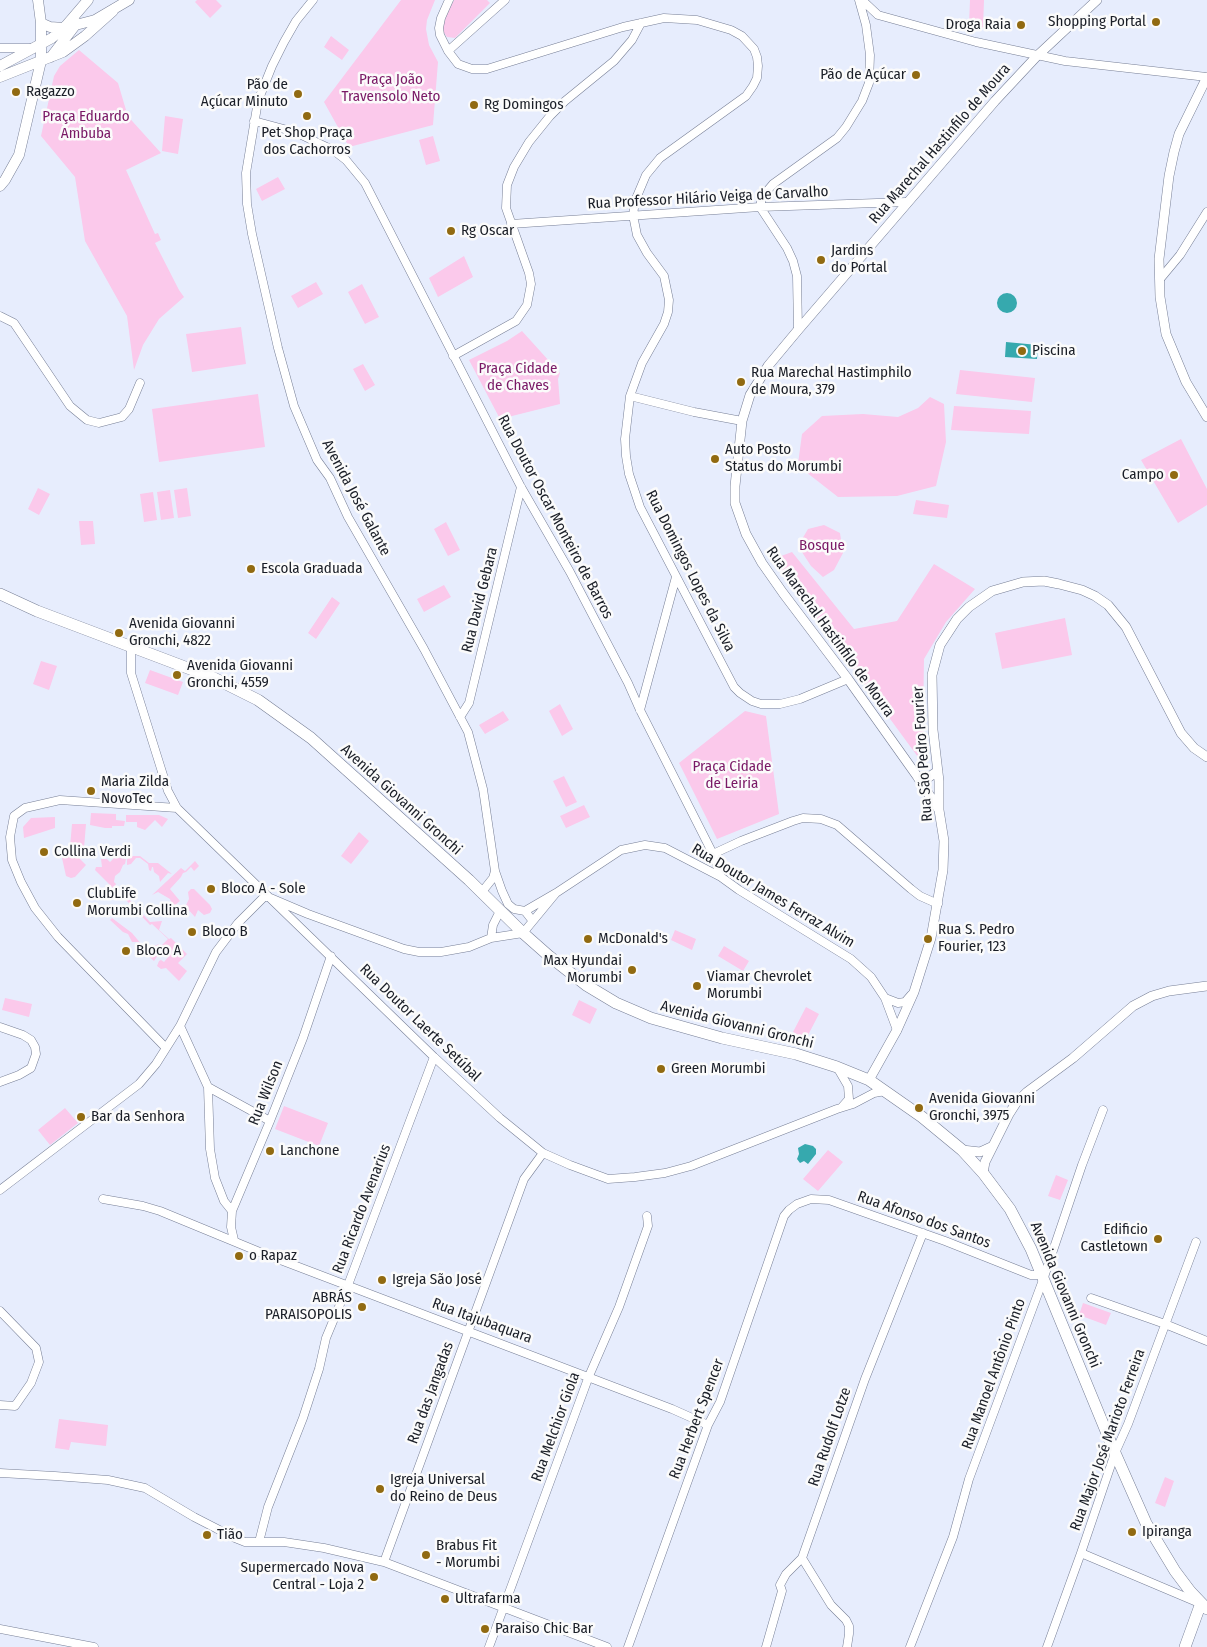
<!DOCTYPE html>
<html>
<head>
<meta charset="utf-8">
<style>
  body { margin:0 }
  canvas { display:block; background:#e7edfd }
</style>
</head>
<body>
<canvas width="1207" height="1647"></canvas>
<script>
const ctx = document.querySelector('canvas').getContext('2d');
ctx.lineJoin = 'round';
function fillPath(path, color) { ctx.fillStyle = color; ctx.fill(path, 'evenodd'); }
const shape = rows => new Path2D(rows.map(r => 'M' + r).join(''));
function strokePath(path, color, width, dash) { ctx.strokeStyle = color; ctx.lineWidth = width; ctx.lineCap = dash ? 'butt' : 'round'; ctx.setLineDash(dash || []); ctx.stroke(path); }
function drawText(font, color, halo, rows, align = 'center') {
  ctx.font = font + ' "Fira Sans Condensed",sans-serif'; ctx.lineWidth = 5; ctx.setLineDash([]); ctx.textBaseline = 'middle'; ctx.strokeStyle = halo; ctx.fillStyle = color; for (const [text, x, y, turn = 0] of rows) {
    ctx.save(); ctx.translate(x, y); ctx.rotate((+turn || 0) * Math.PI / 180); ctx.textAlign = isNaN(turn) ? turn : align; if (halo) ctx.strokeText(text, 0, 0); ctx.fillText(text, 0, 0); ctx.restore();
  }
}
fillPath(shape([
  [197,0,216,0,222,6,210,18,195,2],
  [401,0,435,0,427,20,426,29,429,45,438,62,433,125,349,147,324,102],
  [454,0,487,0,490,3,455,38,447,37,442,30,446,16],
  [970,0,984,0,983,28,969,25],
  [331,36,349,50,342,60,324,47],
  [79,50,118,83,126,110,124,112,161,153,126,170,155,234,158,233,161,240,155,243,179,290,184,297,159,319,143,345,134,370,127,316,85,241,75,177,41,136,54,76,60,66],
  [165,116,183,119,178,154,162,151],
  [433,136,440,161,426,165,419,140],
  [278,177,285,189,262,201,256,189],
  [464,256,473,277,438,297,429,278],
  [316,282,323,294,298,308,291,296],
  [362,284,379,317,365,324,348,292],
  [241,327,246,364,192,372,186,334],
  [522,331,560,373,558,379,560,404,500,419,469,360,507,341],
  [363,364,375,385,365,391,353,369],
  [960,370,1035,378,1032,402,956,394],
  [258,394,265,447,159,462,152,409],
  [930,397,944,404,946,442,936,486,897,496,838,497,806,472,798,464,802,434,822,416,863,414,898,417,918,408],
  [954,406,1031,411,1029,434,951,430],
  [1181,439,1207,489,1207,505,1178,523,1141,460],
  [38,488,50,494,39,515,28,509],
  [187,488,191,516,178,518,174,490],
  [170,490,174,518,161,520,157,492],
  [153,492,157,520,144,522,140,494],
  [916,500,949,505,947,518,913,514],
  [79,521,93,521,95,544,81,545],
  [446,522,460,550,448,556,434,529],
  [824,525,840,533,843,553,834,570,823,577,811,566,798,546,808,529],
  [792,552,854,629,897,621,934,564,975,589,946,622,924,659,923,723,926,768,773,559],
  [444,585,451,597,424,612,417,599],
  [332,597,340,603,316,639,308,633],
  [1065,618,1072,655,1002,669,995,633],
  [41,661,57,666,49,690,33,684],
  [150,670,183,682,178,695,145,683],
  [560,704,573,729,562,736,549,711],
  [503,711,509,720,485,734,479,725],
  [745,711,766,716,779,814,717,839,679,763],
  [564,776,577,802,566,807,553,781],
  [584,805,590,817,566,828,560,816],
  [91,813,116,814,116,820,125,821,124,826,112,826,112,828,105,828,90,825],
  [126,815,159,815,168,819,162,827,155,820,145,830,137,827,137,822,126,822],
  [55,817,55,828,24,838,23,827,31,818],
  [72,824,86,824,84,848,70,847],
  [359,832,369,841,351,864,341,856],
  [70,849,86,865,75,877,71,878,66,876,62,858],
  [133,856,140,856,149,863,158,863,172,874,168,873,160,882,159,876,154,872,153,867,152,867,151,871,149,870,148,864,140,858,136,858,131,864,127,865,127,859],
  [115,857,126,859,125,864,123,865,120,872,115,876,114,882,116,884,113,888,95,870,96,867,102,867,101,859,107,859,110,862],
  [195,861,199,866,194,871,191,867,186,872,183,873,181,877,170,889,180,901,174,906,172,912,169,913,168,910,172,905,170,899,158,892,152,895,181,868,185,871],
  [191,889,194,889,210,905,212,909,210,913,204,915,198,910,195,917,186,907,186,905,189,899,188,892],
  [127,897,150,922,162,921,159,930,169,939,171,938,187,954,178,963,187,971,179,981,166,968,161,969,157,966,159,961,161,960,164,962,170,955,161,946,168,939,152,924,150,925,125,899],
  [112,918,132,933,142,945,149,948,159,944,158,947,163,951,160,952,154,961,142,950,139,942,132,942,128,934,123,932,110,920],
  [675,930,696,939,692,950,671,940],
  [724,946,749,961,743,971,718,956],
  [5,998,32,1004,29,1017,2,1010],
  [579,1000,597,1009,590,1024,572,1015],
  [806,1007,819,1014,806,1039,793,1032],
  [284,1106,328,1123,319,1146,275,1129],
  [65,1108,78,1123,50,1145,38,1130],
  [828,1150,843,1162,818,1191,803,1179],
  [1056,1175,1068,1180,1060,1200,1048,1196],
  [1083,1303,1111,1313,1106,1325,1079,1315],
  [59,1419,108,1425,106,1446,71,1442,69,1450,55,1448],
  [1165,1477,1174,1481,1165,1507,1155,1503]
]), '#fbc9eb');
fillPath(shape([
  '997 303a10 10 0 1 1 20 0a10 10 0 1 1-20 0Z',
  [1006,342,1038,345,1037,359,1005,357],
  [805,1144,813,1146,816,1149,816,1154,808,1164,804,1161,800,1163,797,1159,799,1154,798,1148]
]), '#36a9ae');
const minor = shape([
  [313,0,296,21,284,42,272,66,258,101,246,173,247,204,252,234,278,348,294,406,317,460,330,478,348,517,424,649,468,732,483,789,495,871,502,891,508,904,514,909,525,911,532,920],
  [449,0,441,18,439,28,440,35,448,51,458,64,472,69,487,69,623,27,664,18,697,20,731,30,742,36,754,49,757,57,758,66,757,78,753,86,746,96,660,158,646,175,635,201,633,215,637,235,647,253,664,276,669,300,668,312,664,324,642,363,630,396,625,439,626,456,629,474,640,507,734,687,740,693,752,701,761,704,780,704,800,699,848,679],
  [862,0,878,15,976,42,1065,61,1207,77],
  [0,48,32,48],
  [448,51,505,0],
  [254,121,295,132,333,150,346,160,365,183,521,487,570,572,628,683,640,710,713,854,721,877],
  [511,224,760,207,906,202],
  [1160,279,1180,255,1207,212],
  [0,316,14,323,70,406,87,420,99,423,122,417,129,409,140,383],
  [798,330,797,276,793,261,787,248,760,207,762,197,773,184,837,138,846,127,862,101,869,83,870,55,866,25,859,0],
  [453,356,516,321,527,305,531,284,529,273,506,208,507,185,514,167,529,142,550,116,565,101,614,61,632,40,641,23],
  [630,396,694,412,742,421],
  [131,647,131,673,168,791,177,808,434,1057,500,1118,543,1153,570,1165,608,1179,635,1177,665,1173,691,1166,837,1109,853,1104,874,1093,885,1091],
  [640,710,676,577],
  [460,717,469,703,521,487],
  [713,854,741,841,793,821,803,818,821,819,837,825,911,889,920,896,938,904],
  [481,893,493,878,495,871],
  [525,911,556,893,621,850,645,845,665,848,721,877,739,890,851,959,871,977,885,998,897,1030],
  [491,938,493,925,500,911],
  [885,998,898,1003,905,1002,911,995],
  [180,1026,208,1087,210,1149,215,1178,224,1201,232,1211],
  [0,1027,23,1035,31,1040,35,1047,36,1054,31,1068,19,1075,0,1082],
  [165,1047,58,937,35,908,21,882,12,860,10,837,14,816,25,808,60,800,177,808],
  [837,1067,848,1086,849,1099,842,1107],
  [208,1087,270,1121],
  [0,1190,139,1084,156,1064,180,1026,216,952,238,923,264,897,268,897,308,914,404,949,419,952,441,952,469,947,491,938,523,933,556,893],
  [103,1199,143,1206,160,1211,262,1253,672,1409,708,1425],
  [234,1240,231,1227,232,1211,270,1121,303,1038,331,956],
  [1091,1298,1165,1324,1207,1341],
  [0,1311,36,1348,39,1362,31,1383,15,1406,0,1405],
  [0,1473,55,1476,108,1480,145,1488,194,1517,235,1538,245,1542,284,1542,324,1548,384,1562,607,1647],
  [259,1542,268,1507,303,1418,319,1369,326,1338,348,1285,434,1057],
  [1081,1553,1197,1602],
  [802,1558,831,1605,846,1620,849,1626,849,1634,847,1647],
  [384,1562,524,1179,543,1153],
  [0,1629,94,1647],
  [489,1647,589,1376,619,1307,648,1226,647,1216],
  [628,1647,708,1425,720,1402,784,1216,789,1210,797,1204,811,1199,829,1200,945,1241,1031,1275,1041,1275],
  [766,1647,782,1591,780,1585,786,1574,802,1558,865,1379,923,1233],
  [910,1647,953,1537,969,1479,1043,1280,1082,1165,1103,1110],
  [1047,1647,1081,1553,1115,1453,1128,1424,1196,1242]
]);
const tertiary = shape([
  [1207,77,1179,134,1174,152,1169,176,1159,259,1160,297,1166,334,1186,382,1207,417],
  [917,776,922,778,929,777,938,771],
  [939,810,917,776,848,679,783,593,762,563,746,534,735,503,735,486,742,421,750,395,768,366,798,330,995,101,1037,56,1097,0],
  [869,1080,897,1030,914,992,931,938,943,870,944,841,939,810,939,781,933,730,932,675,940,645,957,619,969,607,992,591,1023,582,1044,581,1059,584,1082,590,1095,596,1108,605,1126,627,1181,733,1194,748,1207,757],
  [962,1150,980,1152,993,1146],
  [983,1173,985,1162,1009,1114,1016,1103,1027,1092,1073,1058,1133,1006,1152,996,1169,991,1207,986]
]);
const secondary = shape([
  [41,23,50,27,64,28,95,20,129,0],
  [51,57,77,23],
  [0,66,52,38,64,28,88,0],
  [0,77,63,52,85,36,113,11],
  [0,186,5,180,19,155,41,61,41,23,38,0]
]);
const primary = shape([
  [0,594,37,611,214,678,258,700,311,738,469,880,523,933,549,956,586,985,616,1003,651,1018,722,1038,796,1054,837,1067,869,1080,922,1117,962,1150,983,1173,1010,1209,1031,1249,1115,1453,1146,1523,1175,1571,1190,1591,1207,1609],
  [1185,1647,1201,1603]
]);
strokePath(minor, '#777f96', 9);
strokePath(tertiary, '#777f96', 10);
strokePath(secondary, '#777f96', 11);
strokePath(primary, '#777f96', 12);
strokePath(minor, '#fff', 8);
strokePath(tertiary, '#fff', 9);
strokePath(secondary, '#fff', 10);
strokePath(primary, '#fff', 11);
for (const [x, y, r, color] of [
  [1156,22,5,"#916a11"],
  [1021,25,5,"#916a11"],
  [916,75,5,"#916a11"],
  [16,92,5,"#916a11"],
  [298,94,5,"#916a11"],
  [474,105,5,"#916a11"],
  [307,116,5,"#916a11"],
  [451,231,5,"#916a11"],
  [821,260,5,"#916a11"],
  [1022,351,5,"#916a11"],
  [741,382,5,"#916a11"],
  [715,459,5,"#916a11"],
  [1174,475,5,"#916a11"],
  [251,569,5,"#916a11"],
  [119,633,5,"#916a11"],
  [177,675,5,"#916a11"],
  [91,791,5,"#916a11"],
  [44,852,5,"#916a11"],
  [211,889,5,"#916a11"],
  [77,903,5,"#916a11"],
  [192,932,5,"#916a11"],
  [588,939,5,"#916a11"],
  [928,939,5,"#916a11"],
  [126,951,5,"#916a11"],
  [632,970,5,"#916a11"],
  [697,986,5,"#916a11"],
  [661,1069,5,"#916a11"],
  [919,1108,5,"#916a11"],
  [81,1117,5,"#916a11"],
  [270,1151,5,"#916a11"],
  [1158,1239,5,"#916a11"],
  [239,1256,5,"#916a11"],
  [382,1280,5,"#916a11"],
  [362,1307,5,"#916a11"],
  [380,1489,5,"#916a11"],
  [1132,1532,5,"#916a11"],
  [207,1535,5,"#916a11"],
  [426,1555,5,"#916a11"],
  [374,1577,5,"#916a11"],
  [445,1599,5,"#916a11"],
  [485,1629,5,"#916a11"]
]) { const dot = new Path2D(); dot.arc(x, y, r, 0, 2 * Math.PI); ctx.fillStyle = color; ctx.fill(dot); strokePath(dot, '#fbfbfb', 2); }
drawText('15px', '#1a1e27', '#fbfbfb', [
  ["Shopping Portal",1146,22,"right"],
  ["Droga Raia",1011,25,"right"],
  ["Pão de Açúcar",906,75,"right"],
  ["Pão de",288,85,"right"],
  ["Açúcar Minuto",288,102,"right"],
  ["Ragazzo",26,92],
  ["Rg Domingos",484,105],
  ["Pet Shop Praça",307,133,"center"],
  ["dos Cachorros",307,150,"center"],
  ["Rg Oscar",461,231],
  ["Jardins",831,251],
  ["do Portal",831,268],
  ["Piscina",1032,351],
  ["Rua Marechal Hastimphilo",751,373],
  ["de Moura, 379",751,390],
  ["Auto Posto",725,450],
  ["Status do Morumbi",725,467],
  ["Campo",1164,475,"right"],
  ["Escola Graduada",261,569],
  ["Avenida Giovanni",129,624],
  ["Gronchi, 4822",129,641],
  ["Avenida Giovanni",187,666],
  ["Gronchi, 4559",187,683],
  ["Maria Zilda",101,782],
  ["NovoTec",101,799],
  ["Collina Verdi",54,852],
  ["Bloco A - Sole",221,889],
  ["ClubLife",87,894],
  ["Morumbi Collina",87,911],
  ["Rua S. Pedro",938,930],
  ["Fourier, 123",938,947],
  ["Bloco B",202,932],
  ["McDonald's",598,939],
  ["Bloco A",136,951],
  ["Max Hyundai",622,961,"right"],
  ["Morumbi",622,978,"right"],
  ["Viamar Chevrolet",707,977],
  ["Morumbi",707,994],
  ["Green Morumbi",671,1069],
  ["Avenida Giovanni",929,1099],
  ["Gronchi, 3975",929,1116],
  ["Bar da Senhora",91,1117],
  ["Lanchone",280,1151],
  ["Edificio",1148,1230,"right"],
  ["Castletown",1148,1247,"right"],
  ["o Rapaz",249,1256],
  ["Igreja São José",392,1280],
  ["ABRÁS",352,1298,"right"],
  ["PARAISOPOLIS",352,1315,"right"],
  ["Igreja Universal",390,1480],
  ["do Reino de Deus",390,1497],
  ["Ipiranga",1142,1532],
  ["Tião",217,1535],
  ["Brabus Fit",436,1546],
  ["- Morumbi",436,1563],
  ["Supermercado Nova",364,1568,"right"],
  ["Central - Loja 2",364,1585,"right"],
  ["Ultrafarma",455,1599],
  ["Paraiso Chic Bar",495,1629]
], 'left');
drawText('15px', '#7a1966', '#fbfbfb', [
  ["Praça João",391,80],
  ["Travensolo Neto",391,97],
  ["Praça Eduardo",86,117],
  ["Ambuba",86,134],
  ["Praça Cidade",518,369],
  ["de Chaves",518,386],
  ["Bosque",822,546],
  ["Praça Cidade",732,767],
  ["de Leiria",732,784]
]);
drawText('15px', '#1a1e27', '#fbfbfb', [
  ["Rua Marechal Hastinfilo de Moura",940,144,-49],
  ["Rua Professor Hilário Veiga de Carvalho",708,198,-3],
  ["Avenida José Galante",356,498,62],
  ["Rua Doutor Oscar Monteiro de Barros",555,517,62],
  ["Rua Domingos Lopes da Silva",690,571,63],
  ["Rua David Gebara",480,600,-76],
  ["Rua Marechal Hastinfilo de Moura",830,632,54],
  ["Rua São Pedro Fourier",923,754,-94],
  ["Avenida Giovanni Gronchi",401,800,42],
  ["Rua Doutor James Ferraz Alvim",773,896,31],
  ["Rua Doutor Laerte Setúbal",420,1023,44],
  ["Avenida Giovanni Gronchi",737,1025,14],
  ["Rua Wilson",266,1093,-68],
  ["Rua Ricardo Avenarius",362,1209,-69],
  ["Rua Afonso dos Santos",924,1220,20],
  ["Avenida Giovanni Gronchi",1065,1295,67],
  ["Rua Itajubaquara",482,1321,20],
  ["Rua Manoel Antônio Pinto",994,1374,-70],
  ["Rua das Jangadas",431,1393,-70],
  ["Rua Herbert Spencer",697,1419,-69],
  ["Rua Melchior Giola",556,1427,-70],
  ["Rua Rudolf Lotze",830,1437,-71],
  ["Rua Major José Marioto Ferreira",1108,1440,-70]
]);
</script>
</body>
</html>
